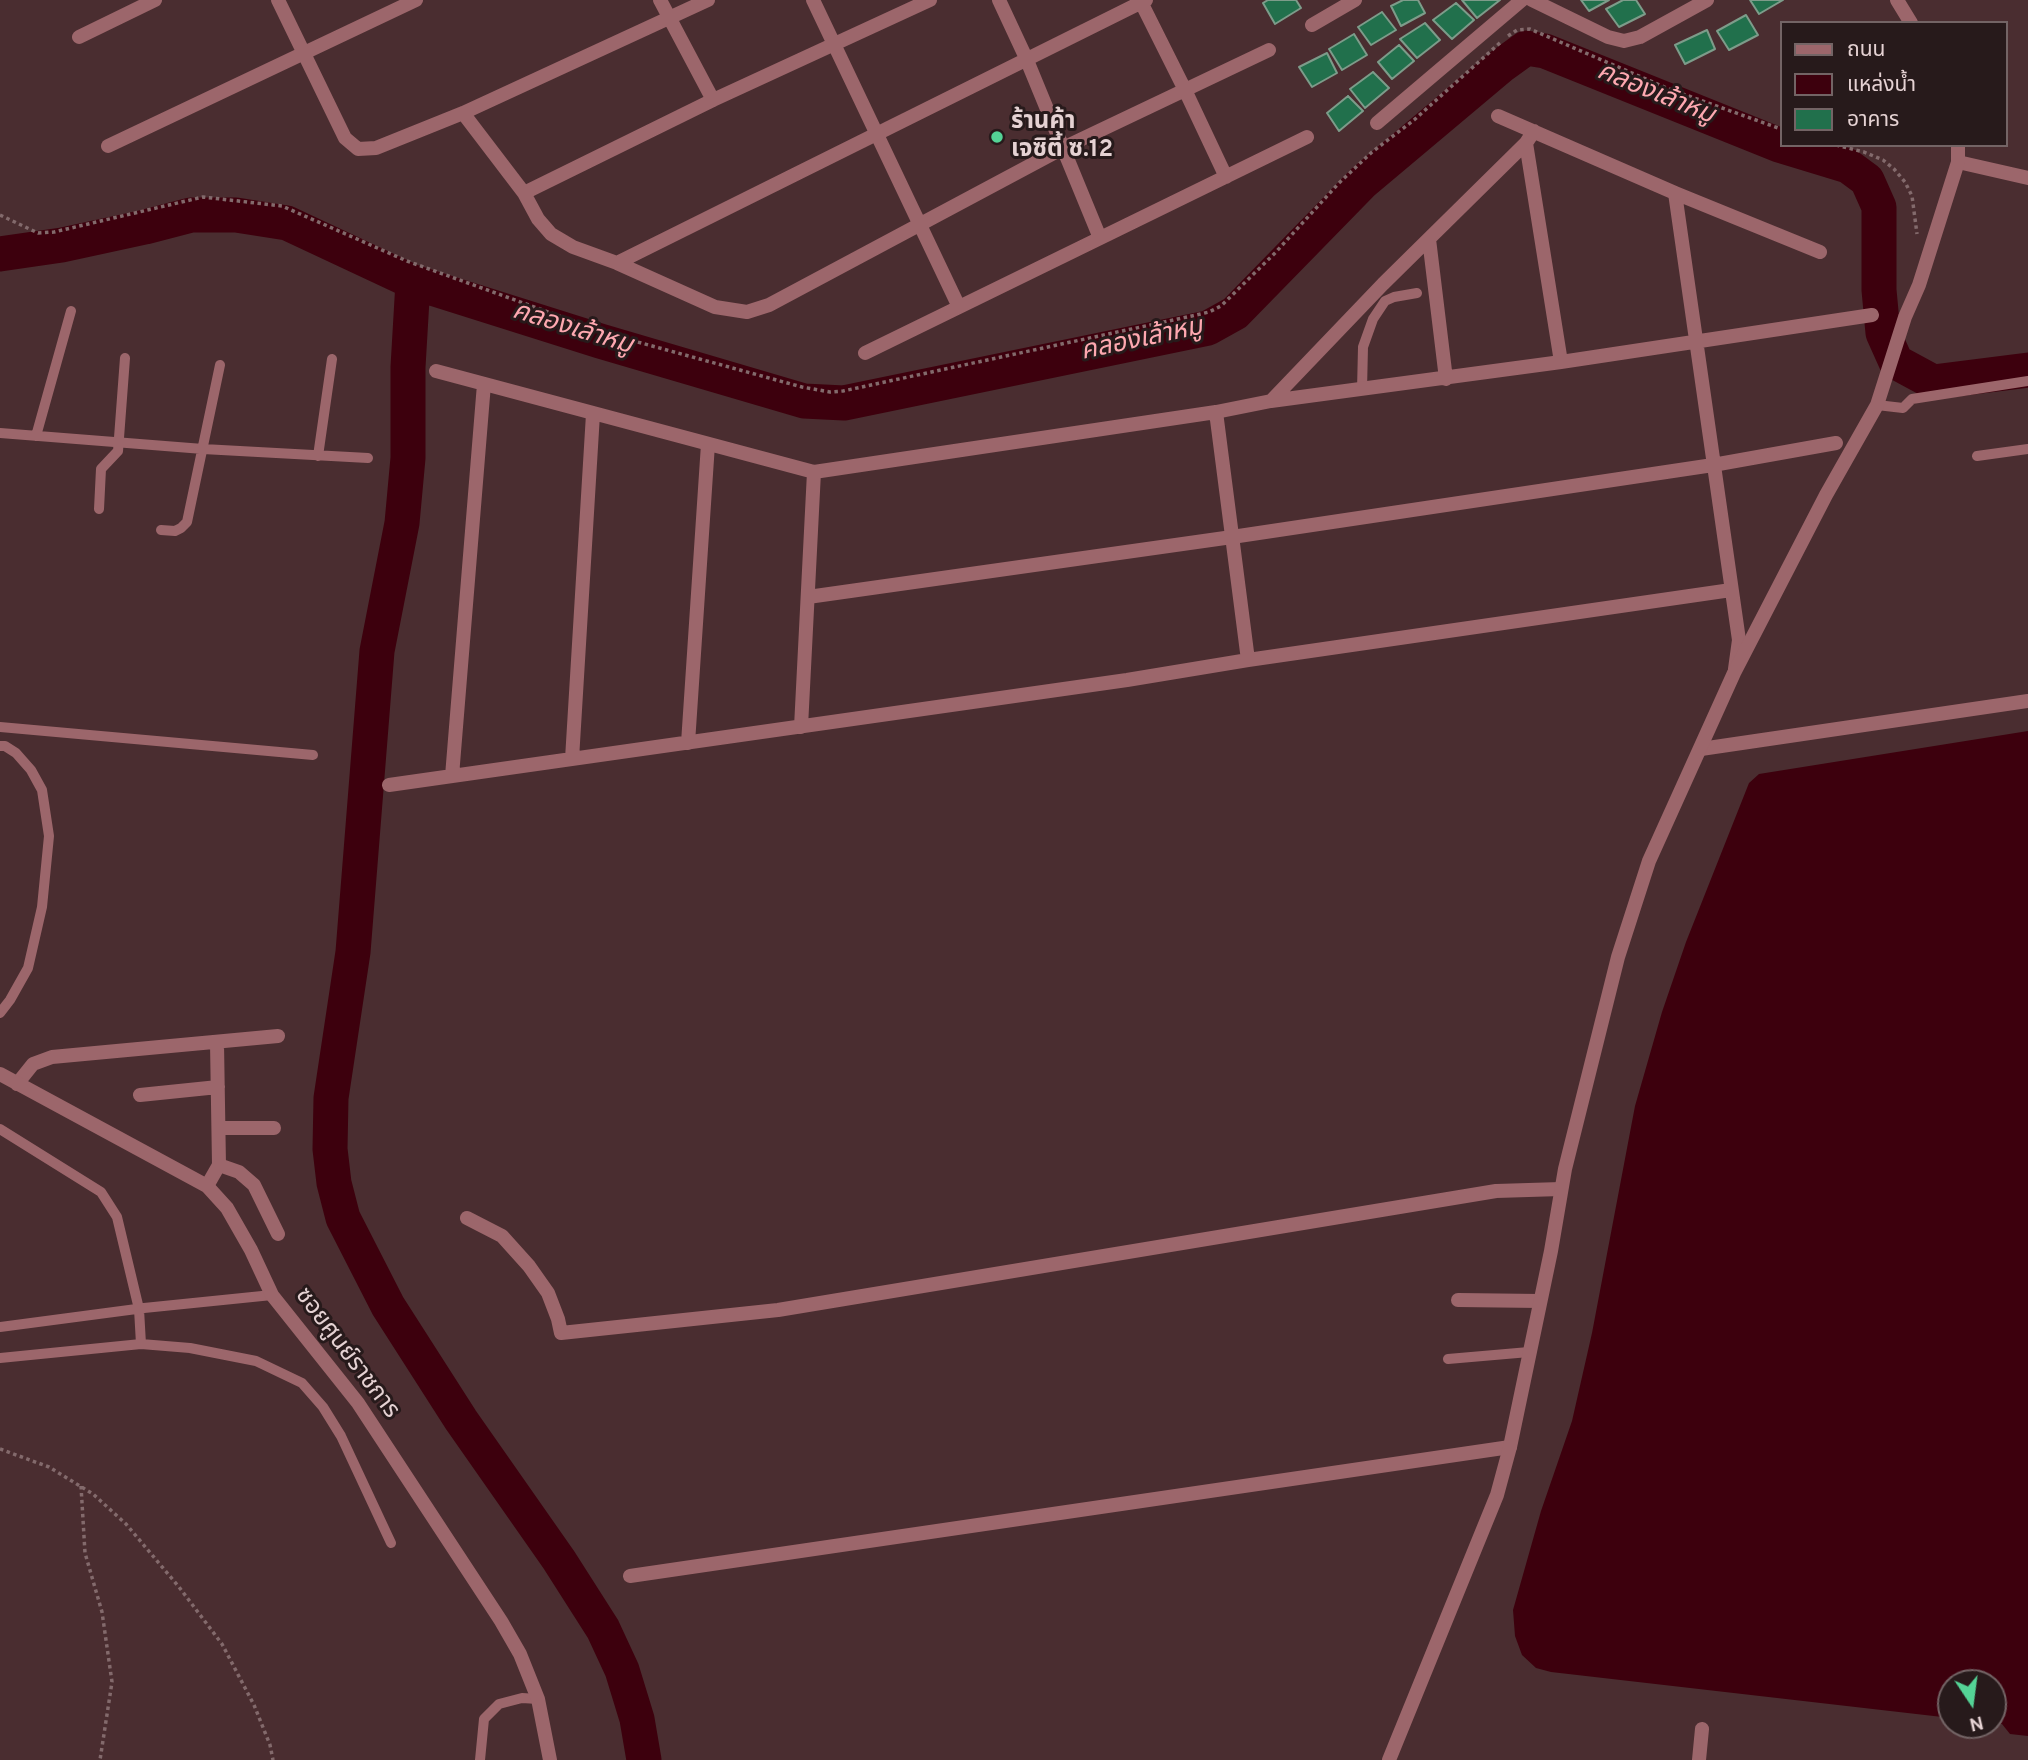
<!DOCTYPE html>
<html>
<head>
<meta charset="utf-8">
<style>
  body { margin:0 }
  #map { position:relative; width:2028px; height:1760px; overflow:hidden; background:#4a2d30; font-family:Overpass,"Noto Sans Thai",sans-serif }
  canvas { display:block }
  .legend { position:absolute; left:1780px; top:21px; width:228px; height:126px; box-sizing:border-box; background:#271a1b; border:2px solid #736465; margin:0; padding:9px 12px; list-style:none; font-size:21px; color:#e5d2d3 }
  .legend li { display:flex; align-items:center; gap:14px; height:35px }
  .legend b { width:35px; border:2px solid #736465 }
  .north { position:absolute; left:1937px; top:1669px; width:70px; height:70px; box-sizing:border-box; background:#271a1b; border:2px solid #736465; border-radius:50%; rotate:167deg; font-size:19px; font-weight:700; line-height:28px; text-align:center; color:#e5d2d3 }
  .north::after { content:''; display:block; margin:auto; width:24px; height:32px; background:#54d396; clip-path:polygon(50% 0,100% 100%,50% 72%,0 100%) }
</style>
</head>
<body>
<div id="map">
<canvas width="2028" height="1760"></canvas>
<ul class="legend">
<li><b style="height:9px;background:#9c666b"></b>ถนน</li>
<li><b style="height:19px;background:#3d000d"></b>แหล่งน้ำ</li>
<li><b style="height:19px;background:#21704c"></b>อาคาร</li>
</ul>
<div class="north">N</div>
</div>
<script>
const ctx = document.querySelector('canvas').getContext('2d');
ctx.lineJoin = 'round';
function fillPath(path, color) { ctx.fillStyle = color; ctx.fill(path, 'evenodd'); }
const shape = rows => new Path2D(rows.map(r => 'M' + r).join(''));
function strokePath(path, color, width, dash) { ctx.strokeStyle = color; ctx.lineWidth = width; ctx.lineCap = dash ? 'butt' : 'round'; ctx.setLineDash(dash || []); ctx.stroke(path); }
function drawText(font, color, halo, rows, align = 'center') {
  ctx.font = font + ' Overpass,"Noto Sans Thai",sans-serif'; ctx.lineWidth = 6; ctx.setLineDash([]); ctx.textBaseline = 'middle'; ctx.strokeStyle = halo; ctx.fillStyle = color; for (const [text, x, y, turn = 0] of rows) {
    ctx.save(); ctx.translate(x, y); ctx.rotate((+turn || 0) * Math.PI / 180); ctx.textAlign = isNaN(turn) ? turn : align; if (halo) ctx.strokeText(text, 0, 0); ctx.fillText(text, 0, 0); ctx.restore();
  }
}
fillPath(shape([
  [2028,731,2028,1736,2010,1734,2002,1724,1993,1723,1993,1683,1951,1683,1951,1718,1551,1672,1536,1668,1522,1655,1515,1636,1513,1610,1541,1511,1572,1421,1592,1333,1635,1106,1662,1012,1686,942,1749,783,1759,774]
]), '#3d000d');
strokePath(shape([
  [0,254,62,245,145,227,191,215,236,215,287,223,413,282,600,341,804,401,844,403,1208,328,1235,313,1363,182,1501,66,1526,48,1545,51,1779,145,1848,166,1867,180,1879,207,1879,290,1883,333,1896,362,1933,382,2028,370],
  [413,282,408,367,408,458,402,523,377,651,353,952,331,1098,330,1149,334,1183,343,1218,388,1306,461,1420,559,1560,603,1629,622,1670,637,1719,644,1760]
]), '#3d000d', 35);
const building = shape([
  [1268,0,1296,0,1301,8,1275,24,1263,3,1268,0],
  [1403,0,1418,0,1425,13,1401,26,1391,6,1403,0],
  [1462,0,1500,0,1477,18,1462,0],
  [1581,0,1609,0,1589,11,1581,0],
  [1623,0,1636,0,1645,14,1619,27,1606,9,1623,0],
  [1750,0,1783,0,1759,14,1750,0],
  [1456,3,1474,20,1452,39,1433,20,1456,3],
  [1382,12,1396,30,1371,45,1358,27,1382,12],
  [1746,15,1758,35,1729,50,1717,31,1746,15],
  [1425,23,1440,40,1417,58,1400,39,1425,23],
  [1707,30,1715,49,1685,64,1675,45,1707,30],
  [1354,34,1367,55,1342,70,1329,49,1354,34],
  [1399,45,1414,61,1392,79,1378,62,1399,45],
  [1327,53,1337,73,1312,87,1299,67,1327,53],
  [1373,72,1389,88,1365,108,1350,89,1373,72],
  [1348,96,1363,111,1339,131,1327,113,1348,96]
]);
fillPath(building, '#21704c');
strokePath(building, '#7d9c8a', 2);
strokePath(shape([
  [1508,36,1517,30,1530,29,1669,89,1781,129],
  [1836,145,1864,152,1883,160,1894,169,1905,182,1912,196,1917,234],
  [0,215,38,233,54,232,203,197,282,206,407,261,612,335,802,387,830,392,843,391,1192,316,1209,312,1221,306,1275,253,1339,183,1372,152,1414,120,1502,41],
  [0,1449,49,1467,93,1494,126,1524,179,1587,222,1644,254,1705,270,1745,273,1760],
  [81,1486,85,1553,102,1612,112,1682,100,1760]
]), '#836a6c', 3.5, [3.5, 3.5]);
strokePath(shape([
  [1362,390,1363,347,1373,319,1385,301,1394,297,1417,293],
  [1877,405,1903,408,1912,399,2028,381],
  [0,433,203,449,368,458],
  [36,436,71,311],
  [318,456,332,359],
  [1977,456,2028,449],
  [99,509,101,469,118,451,125,358],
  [161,530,175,531,181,528,187,522,220,365],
  [0,727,313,755],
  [0,746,5,746,16,753,31,770,42,790,49,836,42,907,28,968,10,1000,0,1013],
  [0,1129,101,1192,117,1217,139,1309,141,1344],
  [0,1327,144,1308,272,1295],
  [0,1358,141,1344,190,1348,256,1361,302,1383,323,1407,341,1436,391,1543],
  [1448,1359,1529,1352],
  [480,1760,484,1719,499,1704,522,1698,538,1699]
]), '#9c666b', 10);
strokePath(shape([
  [278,0,345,138,358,149,376,148,463,113,708,0],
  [660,0,713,100],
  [813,0,959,307],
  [999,0,1026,58,1100,238],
  [1140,0,1185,90,1226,177],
  [1532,0,1608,37,1624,41,1640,37,1707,0],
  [1312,25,1355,0],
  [79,37,155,0],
  [463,113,524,193,538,219,551,234,573,247,617,263,715,307,747,312,769,305,1063,148,1269,50],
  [1498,116,1675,193,1739,640,1735,669],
  [1377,123,1522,0],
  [1526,143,1561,362],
  [108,146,416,0],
  [1958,162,2028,178],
  [524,193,713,100,930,0],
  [1675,193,1820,252],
  [1429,239,1446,379],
  [617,263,1146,0],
  [865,353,1307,137],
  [436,371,814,472,1216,412,1271,401,1561,362,1872,315],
  [1271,401,1383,284,1526,143,1534,131],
  [1216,412,1248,660],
  [808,597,1232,537,1713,465,1836,443],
  [801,727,814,472],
  [688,743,708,444],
  [1701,749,2028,701],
  [572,759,593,414],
  [452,776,484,384],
  [389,785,1127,680,1248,660,1731,590],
  [17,1084,33,1064,52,1057,278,1036],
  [140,1095,218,1087],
  [219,1128,274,1128],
  [219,1165,239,1172,254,1185,278,1234],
  [207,1186,219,1165,217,1043],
  [467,1218,502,1236,529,1266,548,1293,558,1319,561,1333,778,1310,1496,1191,1561,1189],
  [1458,1300,1540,1301],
  [630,1576,1510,1447],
  [1699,1760,1702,1729]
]), '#9c666b', 14);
strokePath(shape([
  [1897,0,1911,23],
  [0,1074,207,1186,227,1208,251,1250,272,1295,358,1403,501,1621,520,1654,538,1699,550,1760],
  [1389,1760,1497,1495,1510,1447,1551,1251,1565,1169,1618,957,1649,861,1734,673,1826,495,1877,405,1905,317,1919,285,1958,162,1958,145]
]), '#9c666b', 14);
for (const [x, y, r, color] of [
  [997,137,7,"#54d396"]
]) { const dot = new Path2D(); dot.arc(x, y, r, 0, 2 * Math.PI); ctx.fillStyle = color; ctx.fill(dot); strokePath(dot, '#271a1b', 2.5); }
drawText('bold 24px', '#e5d2d3', '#271a1b', [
  ["ร้านค้า",1011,123],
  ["เจซิตี้ ซ.12",1011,151]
], 'left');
drawText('24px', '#e5d2d3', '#271a1b', [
  ["ซอยศูนย์ราชการ",346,1354,53]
]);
drawText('italic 26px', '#fea8b0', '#271a1b', [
  ["คลองเล้าหมู",1655,95,22],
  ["คลองเล้าหมู",572,330,17],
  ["คลองเล้าหมู",1142,341,-12]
]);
</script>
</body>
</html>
